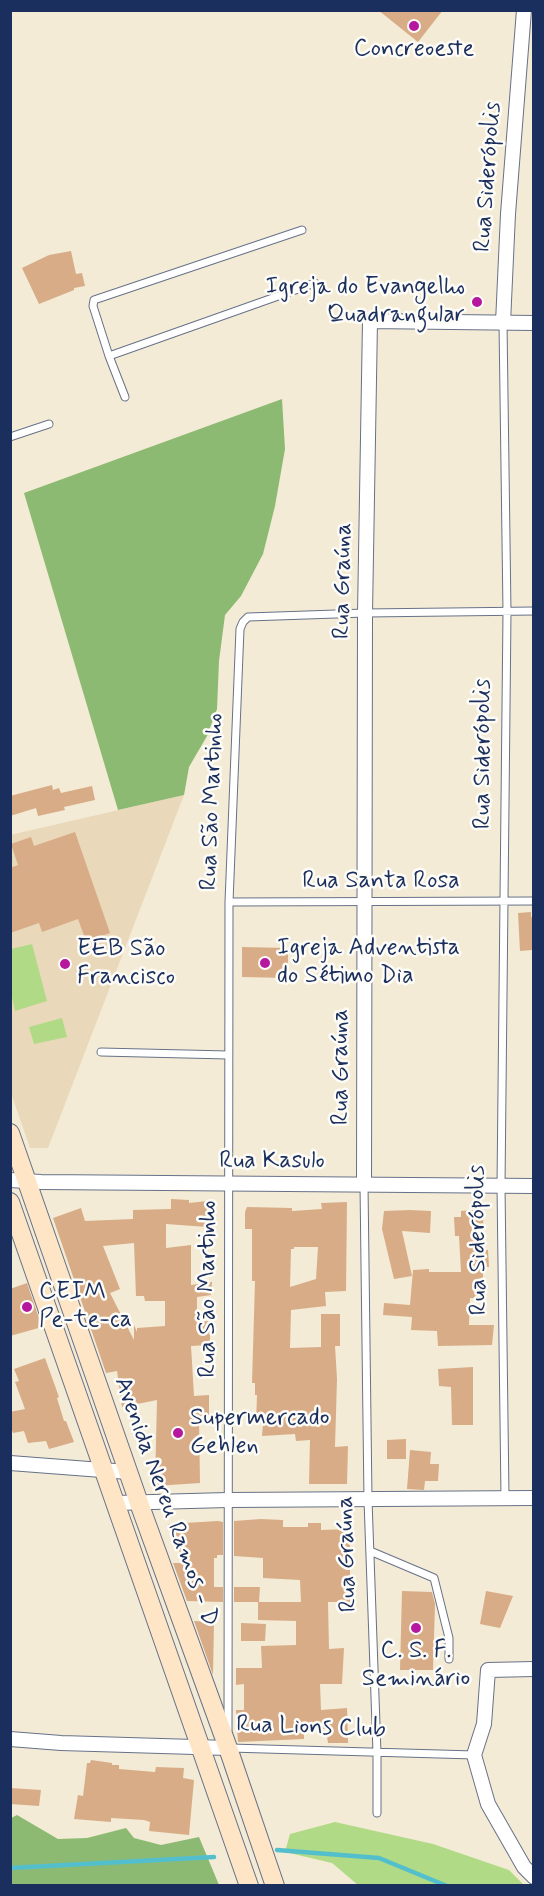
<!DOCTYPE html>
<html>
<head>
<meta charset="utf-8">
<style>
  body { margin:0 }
  #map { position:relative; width:544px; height:1896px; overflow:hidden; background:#f3ebd5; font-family:Mynerve,sans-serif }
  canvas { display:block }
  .frame { position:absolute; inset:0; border:12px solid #1b2f5e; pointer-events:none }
</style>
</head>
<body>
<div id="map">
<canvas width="544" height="1896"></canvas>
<div class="frame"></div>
</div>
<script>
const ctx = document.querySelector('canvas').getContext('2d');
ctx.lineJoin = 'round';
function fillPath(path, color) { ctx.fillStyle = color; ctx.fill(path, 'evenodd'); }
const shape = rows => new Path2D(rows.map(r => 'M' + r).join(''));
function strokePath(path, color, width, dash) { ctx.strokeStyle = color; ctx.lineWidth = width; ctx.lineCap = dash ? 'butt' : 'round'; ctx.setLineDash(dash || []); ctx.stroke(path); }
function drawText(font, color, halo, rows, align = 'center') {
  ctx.font = font + ' Mynerve,sans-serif'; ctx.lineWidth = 5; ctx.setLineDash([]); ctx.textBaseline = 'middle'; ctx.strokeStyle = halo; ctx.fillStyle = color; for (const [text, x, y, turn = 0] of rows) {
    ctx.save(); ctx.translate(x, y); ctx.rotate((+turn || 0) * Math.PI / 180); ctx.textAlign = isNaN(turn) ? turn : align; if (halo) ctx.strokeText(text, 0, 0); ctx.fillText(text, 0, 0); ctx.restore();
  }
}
fillPath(shape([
  [184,795,48,1148,30,1148,11,1093,10,835]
]), '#ead8ba');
fillPath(shape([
  [32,944,47,1001,15,1011,11,993,11,949],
  [62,1018,67,1037,34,1044,29,1027],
  [335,1822,433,1844,509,1870,524,1885,358,1885,332,1863,285,1852,290,1834]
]), '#b0da85');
fillPath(shape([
  [282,399,285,449,275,506,263,554,241,596,225,615,219,661,217,709,207,736,189,767,184,795,118,810,24,493],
  [17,1815,58,1839,87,1838,126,1828,134,1838,161,1845,199,1837,219,1885,11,1885,11,1818]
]), '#8cba72');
strokePath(shape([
  [277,1850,379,1858,447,1886],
  [10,1868,214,1857]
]), '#53bfcd', 4.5);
fillPath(shape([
  [378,10,443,10,418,42],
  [71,251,76,274,82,273,85,286,74,288,74,290,39,304,22,268,49,255],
  [52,785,53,790,59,788,61,793,92,786,95,800,64,807,65,810,38,816,36,808,10,816,10,796],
  [75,832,110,933,86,941,78,919,42,932,39,923,10,933,10,868,18,865,11,844,31,837,34,846],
  [531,912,531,917,534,917,532,950,520,951,518,913],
  [242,947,288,948,288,978,242,977],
  [171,1199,189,1200,189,1203,207,1201,207,1227,166,1224,166,1248,191,1245,191,1285,212,1282,211,1295,197,1297,197,1322,210,1321,210,1345,191,1346,194,1396,209,1395,209,1415,199,1416,200,1483,155,1486,157,1400,122,1407,117,1371,106,1373,53,1218,81,1208,85,1221,133,1219,133,1210,171,1209],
  [134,1243,136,1296,144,1296,145,1301,165,1301,165,1326,137,1328,137,1332,134,1325,134,1340,110,1293,120,1289,103,1246],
  [347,1202,346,1291,325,1292,326,1306,291,1310,290,1348,321,1347,321,1314,340,1314,340,1346,335,1346,337,1379,335,1447,348,1446,347,1484,309,1484,310,1440,296,1441,295,1434,262,1436,263,1424,256,1423,257,1395,255,1395,255,1383,252,1383,255,1281,252,1281,252,1229,245,1229,245,1212,247,1207,292,1208,292,1211,322,1209,321,1203],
  [294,1247,318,1247,316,1279,290,1287,291,1249,294,1249],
  [410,1210,431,1211,430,1233,402,1231,412,1276,394,1279,382,1229,384,1211],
  [475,1210,475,1214,483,1214,484,1250,488,1250,489,1267,483,1267,483,1299,470,1298,469,1325,494,1325,492,1345,438,1346,437,1331,411,1330,412,1317,383,1315,384,1303,410,1305,413,1270,429,1269,429,1272,461,1272,459,1236,455,1236,454,1217,461,1217,461,1211],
  [27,1283,42,1327,10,1336,10,1289],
  [45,1358,59,1397,57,1398,64,1421,66,1421,74,1442,49,1449,46,1441,28,1443,24,1431,13,1433,10,1424,10,1412,25,1409,15,1382,19,1381,14,1369],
  [473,1367,473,1425,452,1425,451,1387,439,1386,438,1369],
  [406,1439,406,1459,387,1459,387,1440],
  [410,1450,431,1452,430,1464,439,1464,438,1481,425,1481,424,1490,407,1489],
  [261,1519,283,1520,283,1527,308,1527,308,1523,321,1523,321,1530,350,1529,350,1602,328,1602,329,1649,344,1648,342,1684,320,1684,321,1710,347,1708,348,1743,328,1743,326,1729,304,1729,304,1739,238,1742,236,1710,244,1710,244,1684,236,1685,236,1668,262,1668,261,1646,296,1645,296,1621,258,1620,258,1602,234,1602,234,1587,260,1587,259,1602,301,1602,300,1580,263,1578,263,1558,234,1556,234,1521],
  [218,1521,223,1522,223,1555,217,1555,217,1558,214,1558,214,1587,223,1587,223,1602,187,1601,173,1563,184,1563,168,1524],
  [402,1591,432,1592,435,1604,433,1670,400,1670],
  [486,1591,513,1596,500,1628,480,1624],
  [194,1621,214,1622,213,1675],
  [241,1623,266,1624,265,1641,241,1641],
  [91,1760,112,1763,112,1765,119,1765,119,1769,155,1772,156,1767,184,1768,183,1778,194,1780,189,1835,149,1831,150,1822,144,1820,111,1818,111,1822,74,1819,78,1795,83,1796,87,1763,90,1763],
  [10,1788,41,1790,39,1806,10,1804]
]), '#d8ac87');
const lane = shape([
  [503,323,507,612,501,1186,505,1498],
  [109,356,93,306,94,300,302,230],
  [125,397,109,356,315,283],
  [10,437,49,424],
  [229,902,534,901],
  [101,1052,228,1055],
  [364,1185,368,1500,377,1753,377,1813],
  [370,1551,434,1578,449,1638,449,1659],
  [228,1730,229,902,240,629,243,622,248,617,365,613,534,611],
  [230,1748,474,1755]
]);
const street = shape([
  [503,323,508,214,524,10],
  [10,1180,41,1182,534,1186],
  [364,1185,365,613,370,321,534,323],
  [10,1463,128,1472],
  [115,1503,228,1500,534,1498],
  [534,1669,488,1670,484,1724,474,1755,488,1804,524,1867,534,1877],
  [10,1739,61,1743,228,1748]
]);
const secondary = shape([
  [10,1133,139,1503,228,1748,275,1886],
  [10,1202,249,1886]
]);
strokePath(lane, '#677188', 9);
strokePath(street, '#677188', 16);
strokePath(secondary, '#677188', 20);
strokePath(lane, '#fff', 7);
strokePath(street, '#fff', 14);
strokePath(secondary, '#fde5c5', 18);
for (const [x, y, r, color] of [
  [414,26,6,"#b5179e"],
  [477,302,6,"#b5179e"],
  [265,963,6,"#b5179e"],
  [65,964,6,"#b5179e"],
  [27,1307,6,"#b5179e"],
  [178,1433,6,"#b5179e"],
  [416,1628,6,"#b5179e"]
]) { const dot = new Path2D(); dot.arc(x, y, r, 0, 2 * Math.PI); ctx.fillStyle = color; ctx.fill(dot); strokePath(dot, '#fdfcf7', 2); }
drawText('24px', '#1b2f5e', '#fdfcf7', [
  ["Concreoeste",414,50,"center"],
  ["Igreja do Evangelho",465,288,"right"],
  ["Quadrangular",465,316,"right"],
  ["Igreja Adventista",277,949],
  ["do Sétimo Dia",277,977],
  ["EEB São",77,950],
  ["Francisco",77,978],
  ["CEIM",39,1293],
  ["Pe-te-ca",39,1321],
  ["Supermercado",190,1419],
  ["Gehlen",190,1447],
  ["C. S. F.",416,1652,"center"],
  ["Seminário",416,1680,"center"]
], 'left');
drawText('24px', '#1b2f5e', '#fdfcf7', [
  ["Rua Siderópolis",489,177,-86],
  ["Rua Graúna",344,581,-89],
  ["Rua Siderópolis",484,754,-90],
  ["Rua São Martinho",213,802,-88],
  ["Rua Santa Rosa",381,882],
  ["Rua Graúna",342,1067,-90],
  ["Rua Kasulo",272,1162],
  ["Rua Siderópolis",479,1240,-91],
  ["Rua São Martinho",209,1289,-90],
  ["Avenida Nereu Ramos - D",165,1502,70],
  ["Rua Graúna",348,1554,-92],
  ["Rua Lions Club",311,1728,2]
]);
</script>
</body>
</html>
